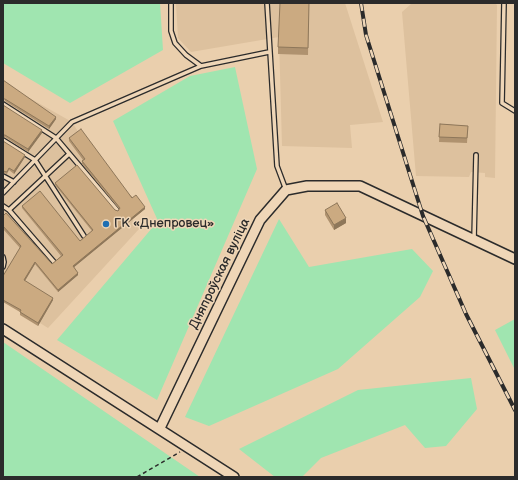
<!DOCTYPE html>
<html>
<head>
<meta charset="utf-8">
<style>
  body { margin:0 }
  #map { position:relative; width:518px; height:480px; overflow:hidden; background:#eacfad; font-family:"Balsamiq Sans",sans-serif }
  canvas { display:block }
  .frame { position:absolute; inset:0; border:4px solid #2b2b2b; pointer-events:none }
</style>
</head>
<body>
<div id="map">
<canvas width="518" height="480"></canvas>
<div class="frame"></div>
</div>
<script>
const ctx = document.querySelector('canvas').getContext('2d');
ctx.lineJoin = 'round';
function fillPath(path, color) { ctx.fillStyle = color; ctx.fill(path, 'evenodd'); }
const shape = rows => new Path2D(rows.map(r => 'M' + r).join(''));
function strokePath(path, color, width, dash) { ctx.strokeStyle = color; ctx.lineWidth = width; ctx.lineCap = dash ? 'butt' : 'round'; ctx.setLineDash(dash || []); ctx.stroke(path); }
function drawText(font, color, halo, rows, align = 'center') {
  ctx.font = font + ' "Balsamiq Sans",sans-serif'; ctx.lineWidth = 3; ctx.setLineDash([]); ctx.textBaseline = 'middle'; ctx.strokeStyle = halo; ctx.fillStyle = color; for (const [text, x, y, turn = 0] of rows) {
    ctx.save(); ctx.translate(x, y); ctx.rotate((+turn || 0) * Math.PI / 180); ctx.textAlign = isNaN(turn) ? turn : align; if (halo) ctx.strokeText(text, 0, 0); ctx.fillText(text, 0, 0); ctx.restore();
  }
}
fillPath(shape([
  [176,3,345,3,383,122,350,125,352,148,282,146,279,37,191,52,178,38],
  [399,3,495,3,497,5,495,178,485,177,485,173,471,172,469,177,416,176,402,12,411,4],
  [3,83,72,122,139,229,48,328,3,300]
]), '#ddc19e');
fillPath(shape([
  [3,3,160,3,163,50,70,103,3,63],
  [235,67,257,169,157,400,57,340,158,221,113,121,190,76],
  [279,219,309,267,412,249,433,271,420,297,338,369,209,426,185,417],
  [515,319,515,370,495,330],
  [3,342,200,477,3,477],
  [471,378,477,409,446,446,425,448,405,425,321,458,302,477,275,477,239,449,358,390]
]), '#a0e5b0');
const service = shape([
  [171,3,171,31,175,43,186,55,201,66,269,52],
  [267,3,277,166,286,190],
  [504,3,502,103,515,111],
  [3,104,56,138,117,210],
  [3,140,35,160,84,236],
  [3,176,14,182],
  [3,193,72,122,201,66],
  [3,206,9,210,54,262],
  [9,210,69,154],
  [474,239,476,155],
  [3,257,4,262,3,267]
]);
const tertiary = shape([
  [3,329,234,477],
  [160,428,260,220,286,190,307,186,360,186,515,259]
]);
strokePath(service, '#2b2b2b', 6);
strokePath(tertiary, '#2b2b2b', 12);
strokePath(shape([
  [137,477,180,452]
]), '#2b2b2b', 1.5, [4, 3]);
strokePath(service, '#efd6b7', 3.5);
strokePath(tertiary, '#efd6b7', 9);
const rail = shape([
  [361,3,366,35,423,216,466,314,515,410]
]);
strokePath(rail, '#2b2b2b', 4);
strokePath(rail, '#efd6b7', 2.5, [8]);
fillPath(shape([
  [309,3,308,55,278,54,278,47],
  [3,80,56,119,49,129,5,101],
  [3,105,42,133,28,152,5,137,3,138],
  [440,124,468,126,467,143,439,142],
  [69,138,145,209,74,267,78,275,58,292,35,264,25,281,53,300,38,326,20,315,20,312,3,302,3,276,20,248,3,229,3,216,52,264,61,256,22,208,22,206,80,241,92,231,55,185,55,183,115,210,118,211,119,209,82,164,82,161,83,160,69,141],
  [3,141,25,157,14,174,9,170,7,174,3,173],
  [325,210,346,223,334,230,325,215]
]), '#af926f');
fillPath(shape([
  [56,117,56,119,49,129,49,126],
  [42,130,42,133,28,152,28,149],
  [25,155,25,157,14,174,14,171],
  [145,207,145,209,73,268,73,266],
  [346,218,346,223,334,230,334,225],
  [35,262,35,264,24,282,24,280],
  [78,273,78,275,58,292,58,290],
  [53,298,53,300,38,326,38,323]
]), '#8e775a');
const building = shape([
  [280,3,309,3,308,48,278,47,280,3],
  [3,80,56,117,49,126,5,99,3,99,3,80],
  [3,105,42,130,28,149,5,135,3,135,3,105],
  [440,124,468,126,467,138,439,137,440,124],
  [81,129,132,198,136,195,145,207,73,266,78,273,58,290,35,262,24,280,53,298,38,323,20,312,21,310,3,300,3,276,21,246,3,226,3,216,6,213,52,264,63,255,22,206,40,191,80,241,93,230,55,183,77,165,115,210,118,211,120,208,82,161,85,159,69,138,81,129],
  [3,141,25,155,14,171,9,168,7,172,3,171,3,141],
  [337,203,346,218,334,225,325,210,337,203]
]);
fillPath(building, '#cbaa81');
strokePath(building, '#8e775a', 1);
for (const [x, y, r, color] of [
  [106,224,4,"#1f6fb2"]
]) { const dot = new Path2D(); dot.arc(x, y, r, 0, 2 * Math.PI); ctx.fillStyle = color; ctx.fill(dot); strokePath(dot, '#efd6b7', 1.5); }
drawText('13px', '#2b2b2b', '#efd6b7', [
  ["ГК «Днепровец»",114,224]
], 'left');
drawText('13px', '#2b2b2b', '#efd6b7', [
  ["Дняпроўская вуліца",220,274,-64]
]);
</script>
</body>
</html>
